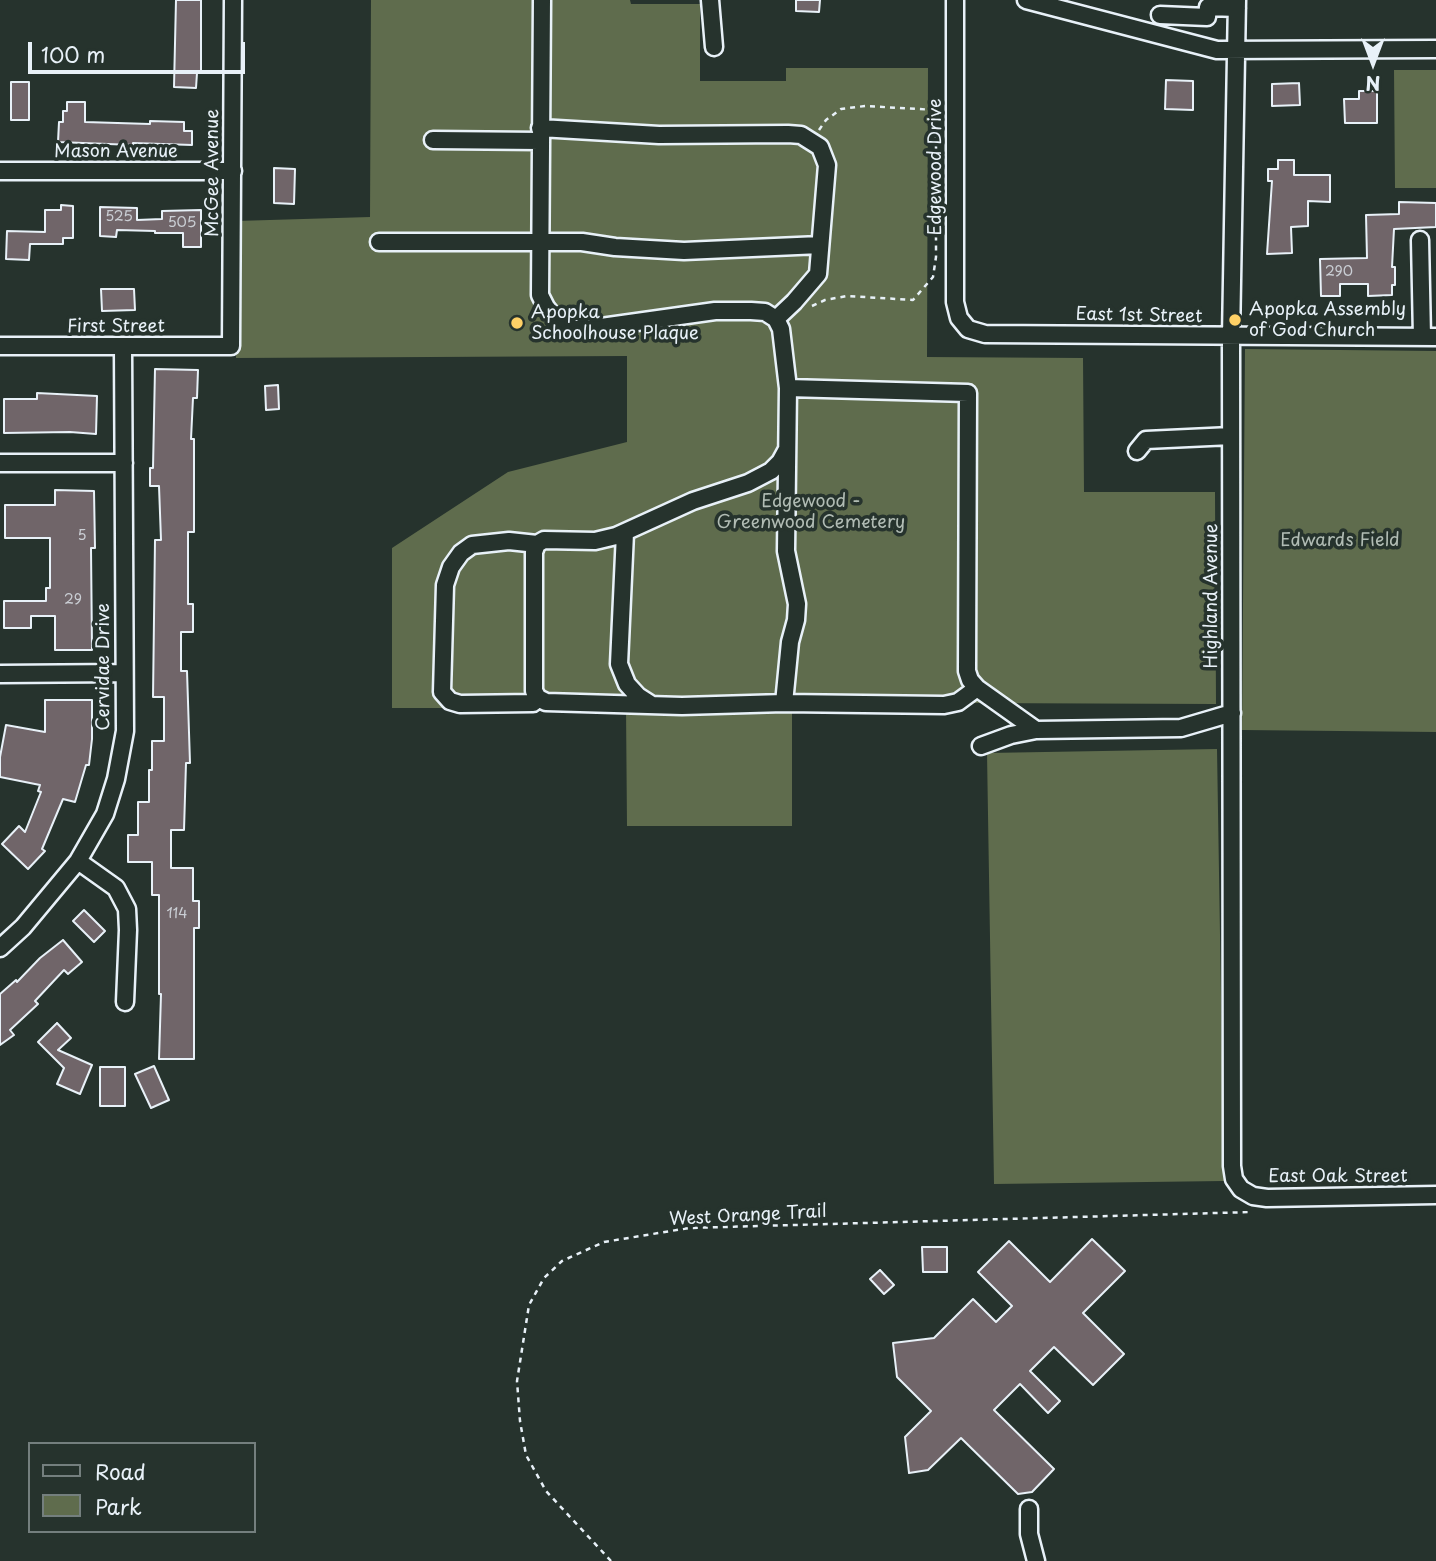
<!DOCTYPE html>
<html>
<head>
<meta charset="utf-8">
<style>
  body { margin:0 }
  #map { position:relative; width:1436px; height:1561px; overflow:hidden; background:#26332d; font-family:"Playpen Sans",sans-serif }
  canvas { display:block }
  .legend { position:absolute; left:28px; top:1442px; width:228px; height:91px; box-sizing:border-box; background:#26332d; border:2px solid #747f7e; margin:0; padding:9px 12px; list-style:none; font-size:21px; color:#e8f1f8 }
  .legend li { display:flex; align-items:center; gap:14px; height:35px }
  .legend b { width:35px; border:2px solid #747f7e }
  .north { position:absolute; left:1338px; top:28px; width:70px; height:70px; -webkit-text-stroke:5px #26332d; paint-order:stroke; rotate:180deg; font-size:19px; font-weight:700; line-height:28px; text-align:center; color:#e8f1f8 }
  .north::after { content:''; display:block; margin:auto; width:24px; height:32px; background:#e8f1f8; clip-path:polygon(50% 0,100% 100%,50% 72%,0 100%) }
  .scale { position:absolute; left:28px; top:42px; width:217px; height:32px; box-sizing:border-box; border:4px solid #e8f1f8; border-top:0; padding-left:9px; font-size:21px; line-height:24px; white-space:nowrap; color:#e8f1f8; -webkit-text-stroke:5px #26332d; paint-order:stroke }
</style>
</head>
<body>
<div id="map">
<canvas width="1436" height="1561"></canvas>
<ul class="legend">
<li><b style="height:9px;background:#26332d"></b>Road</li>
<li><b style="height:19px;background:#5f6c4d"></b>Park</li>
</ul>
<div class="north">N</div>
<div class="scale">100 m</div>
</div>
<script>
const ctx = document.querySelector('canvas').getContext('2d');
ctx.lineJoin = 'round';
function fillPath(path, color) { ctx.fillStyle = color; ctx.fill(path, 'evenodd'); }
const shape = rows => new Path2D(rows.map(r => 'M' + r).join(''));
function strokePath(path, color, width, dash) { ctx.strokeStyle = color; ctx.lineWidth = width; ctx.lineCap = dash ? 'butt' : 'round'; ctx.setLineDash(dash || []); ctx.stroke(path); }
function drawText(font, color, halo, rows, align = 'center') {
  ctx.font = font + ' "Playpen Sans",sans-serif'; ctx.lineWidth = 7; ctx.setLineDash([]); ctx.textBaseline = 'middle'; ctx.strokeStyle = halo; ctx.fillStyle = color; for (const [text, x, y, turn = 0] of rows) {
    ctx.save(); ctx.translate(x, y); ctx.rotate((+turn || 0) * Math.PI / 180); ctx.textAlign = isNaN(turn) ? turn : align; if (halo) ctx.strokeText(text, 0, 0); ctx.fillText(text, 0, 0); ctx.restore();
  }
}
fillPath(shape([
  [371,0,630,0,631,4,700,4,700,81,786,81,786,68,928,68,927,357,1083,358,1084,492,1215,492,1216,704,967,703,967,707,792,708,792,826,627,826,626,708,392,708,392,548,508,472,627,442,627,356,236,358,236,221,370,217],
  [1394,70,1436,70,1436,188,1395,188],
  [1245,349,1436,351,1436,732,1242,730],
  [1217,749,1224,1181,994,1184,987,753]
]), '#5f6c4d');
const building = shape([
  [176,0,201,0,201,73,197,73,196,88,174,87,176,0],
  [796,0,820,0,819,12,796,11,796,0],
  [1166,80,1193,81,1193,110,1165,109,1166,80],
  [11,82,29,82,29,120,11,120,11,82],
  [1299,83,1300,105,1272,106,1272,84,1299,83],
  [1359,91,1377,91,1377,123,1345,123,1344,99,1359,99,1359,91],
  [67,102,85,102,85,122,150,124,150,121,184,122,184,131,192,131,192,145,133,143,133,145,58,142,59,122,63,122,63,111,67,111,67,102],
  [1278,160,1294,160,1294,175,1330,175,1330,202,1308,201,1308,226,1291,227,1292,253,1267,254,1272,181,1268,181,1268,169,1278,169,1278,160],
  [274,168,295,169,294,204,274,203,274,168],
  [1399,202,1436,203,1436,227,1394,229,1392,267,1395,267,1395,285,1392,285,1392,295,1368,296,1368,284,1340,284,1340,296,1321,296,1320,259,1367,258,1366,215,1399,214,1399,202],
  [61,205,73,206,73,238,63,238,63,244,30,244,29,260,6,259,7,231,45,232,45,210,61,210,61,205],
  [100,207,137,208,137,220,162,219,162,211,201,210,201,247,183,247,183,233,155,233,155,231,117,230,116,237,100,236,100,207],
  [101,289,134,289,135,310,102,311,101,289],
  [155,369,198,370,197,398,193,398,191,439,194,439,194,532,188,532,188,604,193,604,193,632,181,632,181,671,187,671,190,763,186,763,184,830,171,830,171,868,193,868,193,901,199,901,199,928,194,928,194,1059,159,1059,161,994,159,994,159,895,152,895,152,862,128,862,128,835,138,835,138,802,149,802,149,770,152,770,152,741,164,741,164,697,153,697,155,540,161,540,159,486,150,486,150,468,153,468,155,369],
  [278,385,279,409,266,410,265,386,278,385],
  [37,393,97,396,96,434,70,432,4,433,4,399,37,399,37,393],
  [55,490,94,491,95,548,91,548,92,650,55,650,55,616,31,616,31,628,4,628,4,601,46,601,46,588,50,588,50,538,5,538,5,505,55,505,55,490],
  [45,700,92,700,92,739,89,765,86,765,75,802,63,799,42,849,45,851,28,869,2,844,19,826,25,832,41,792,38,791,40,785,0,777,0,757,6,725,45,732,45,700],
  [84,910,105,931,94,942,73,921,84,910],
  [63,940,82,962,68,974,64,970,35,1001,38,1004,10,1030,14,1035,0,1045,0,994,16,980,17,982,40,958,63,940],
  [57,1023,71,1038,58,1050,92,1065,80,1094,57,1084,64,1068,38,1042,57,1023],
  [154,1066,169,1100,151,1108,135,1074,154,1066],
  [100,1067,125,1067,125,1106,100,1106,100,1067],
  [1092,1239,1125,1271,1083,1313,1124,1354,1093,1385,1054,1347,1030,1371,1060,1401,1048,1413,1020,1384,994,1410,1054,1469,1032,1492,1018,1494,961,1438,928,1470,909,1473,905,1437,931,1411,897,1377,893,1343,934,1338,973,1299,996,1322,1012,1306,978,1272,1009,1241,1050,1282,1092,1239],
  [922,1247,947,1247,947,1272,923,1272,922,1247],
  [880,1270,894,1285,884,1294,870,1279,880,1270]
]);
fillPath(building, '#706569');
strokePath(building, '#e8f1f8', 2);
const minor = shape([
  [542,0,540,295,546,307,558,322,573,329,587,329,715,311,751,311,765,312,776,319,781,329,788,388,786,551,797,604,796,620,790,642,784,703],
  [710,0,714,47],
  [955,0,955,302,959,318,968,329,985,334,1436,337],
  [1026,0,1217,50,1436,49],
  [1237,0,1231,337,1232,1166,1234,1179,1241,1189,1253,1196,1267,1198,1436,1195],
  [1160,15,1207,17,1208,7,1237,8],
  [540,128,659,135,788,134,801,135,820,147,827,165,818,274,794,302,776,319],
  [433,140,540,141],
  [0,171,233,171],
  [1420,240,1422,337],
  [379,242,582,242,615,247,684,251,820,245],
  [0,346,231,346,233,0],
  [788,388,968,393,967,671,970,680,977,688,1036,730],
  [786,451,780,462,771,471,748,483,693,501,616,536,595,541,544,540,537,544,534,552,534,691,538,698,546,702,682,706,784,703,944,705,958,702,977,688],
  [1137,451,1146,440,1231,436],
  [0,463,124,463],
  [625,533,619,664,627,684,638,696,652,705],
  [537,544,509,541,472,545,461,553,451,567,445,585,442,692,450,701,460,704,533,703,538,698],
  [0,674,123,673],
  [981,746,1011,735,1036,730,1181,728,1232,713],
  [78,861,116,888,127,909,128,930,125,1002],
  [0,948,23,927,78,861,105,814,116,779,125,731,123,347],
  [1029,1509,1029,1534,1036,1561]
]);
strokePath(minor, '#e8f1f8', 21);
strokePath(shape([
  [819,130,826,120,841,109,865,106,936,110],
  [812,306,825,300,847,296,913,300,933,277,936,257,936,110],
  [611,1561,546,1491,526,1455,520,1421,517,1381,529,1305,544,1278,562,1261,604,1242,689,1228,1252,1212]
]), '#e8f1f8', 2.5, [5, 5]);
strokePath(minor, '#26332d', 16);
for (const [x, y, r, color] of [
  [1235,320,7,"#ffd166"],
  [517,323,7,"#ffd166"]
]) { const dot = new Path2D(); dot.arc(x, y, r, 0, 2 * Math.PI); ctx.fillStyle = color; ctx.fill(dot); strokePath(dot, '#26332d', 2.5); }
drawText('14px', '#caced4', null, [
  ["525",119,217],
  ["505",182,223],
  ["290",1339,272],
  ["5",82,536],
  ["29",73,600],
  ["114",177,914]
]);
drawText('18px', '#e8f1f8', '#26332d', [
  ["Mason Avenue",116,152],
  ["Edgewood Drive",936,167,-90],
  ["McGee Avenue",213,173,-90],
  ["East 1st Street",1139,316,1],
  ["First Street",116,327],
  ["Highland Avenue",1212,596,-90],
  ["Cervidae Drive",104,667,-90],
  ["East Oak Street",1338,1177],
  ["West Orange Trail",748,1216,-3]
]);
drawText('18px', '#e8f1f8', '#26332d', [
  ["Apopka Assembly",1249,310],
  ["of God Church",1249,331],
  ["Apopka",531,313],
  ["Schoolhouse Plaque",531,334]
], 'left');
drawText('18px', '#b1bcb4', '#26332d', [
  ["Edgewood -",811,502],
  ["Greenwood Cemetery",811,523],
  ["Edwards Field",1340,541]
]);
</script>
</body>
</html>
